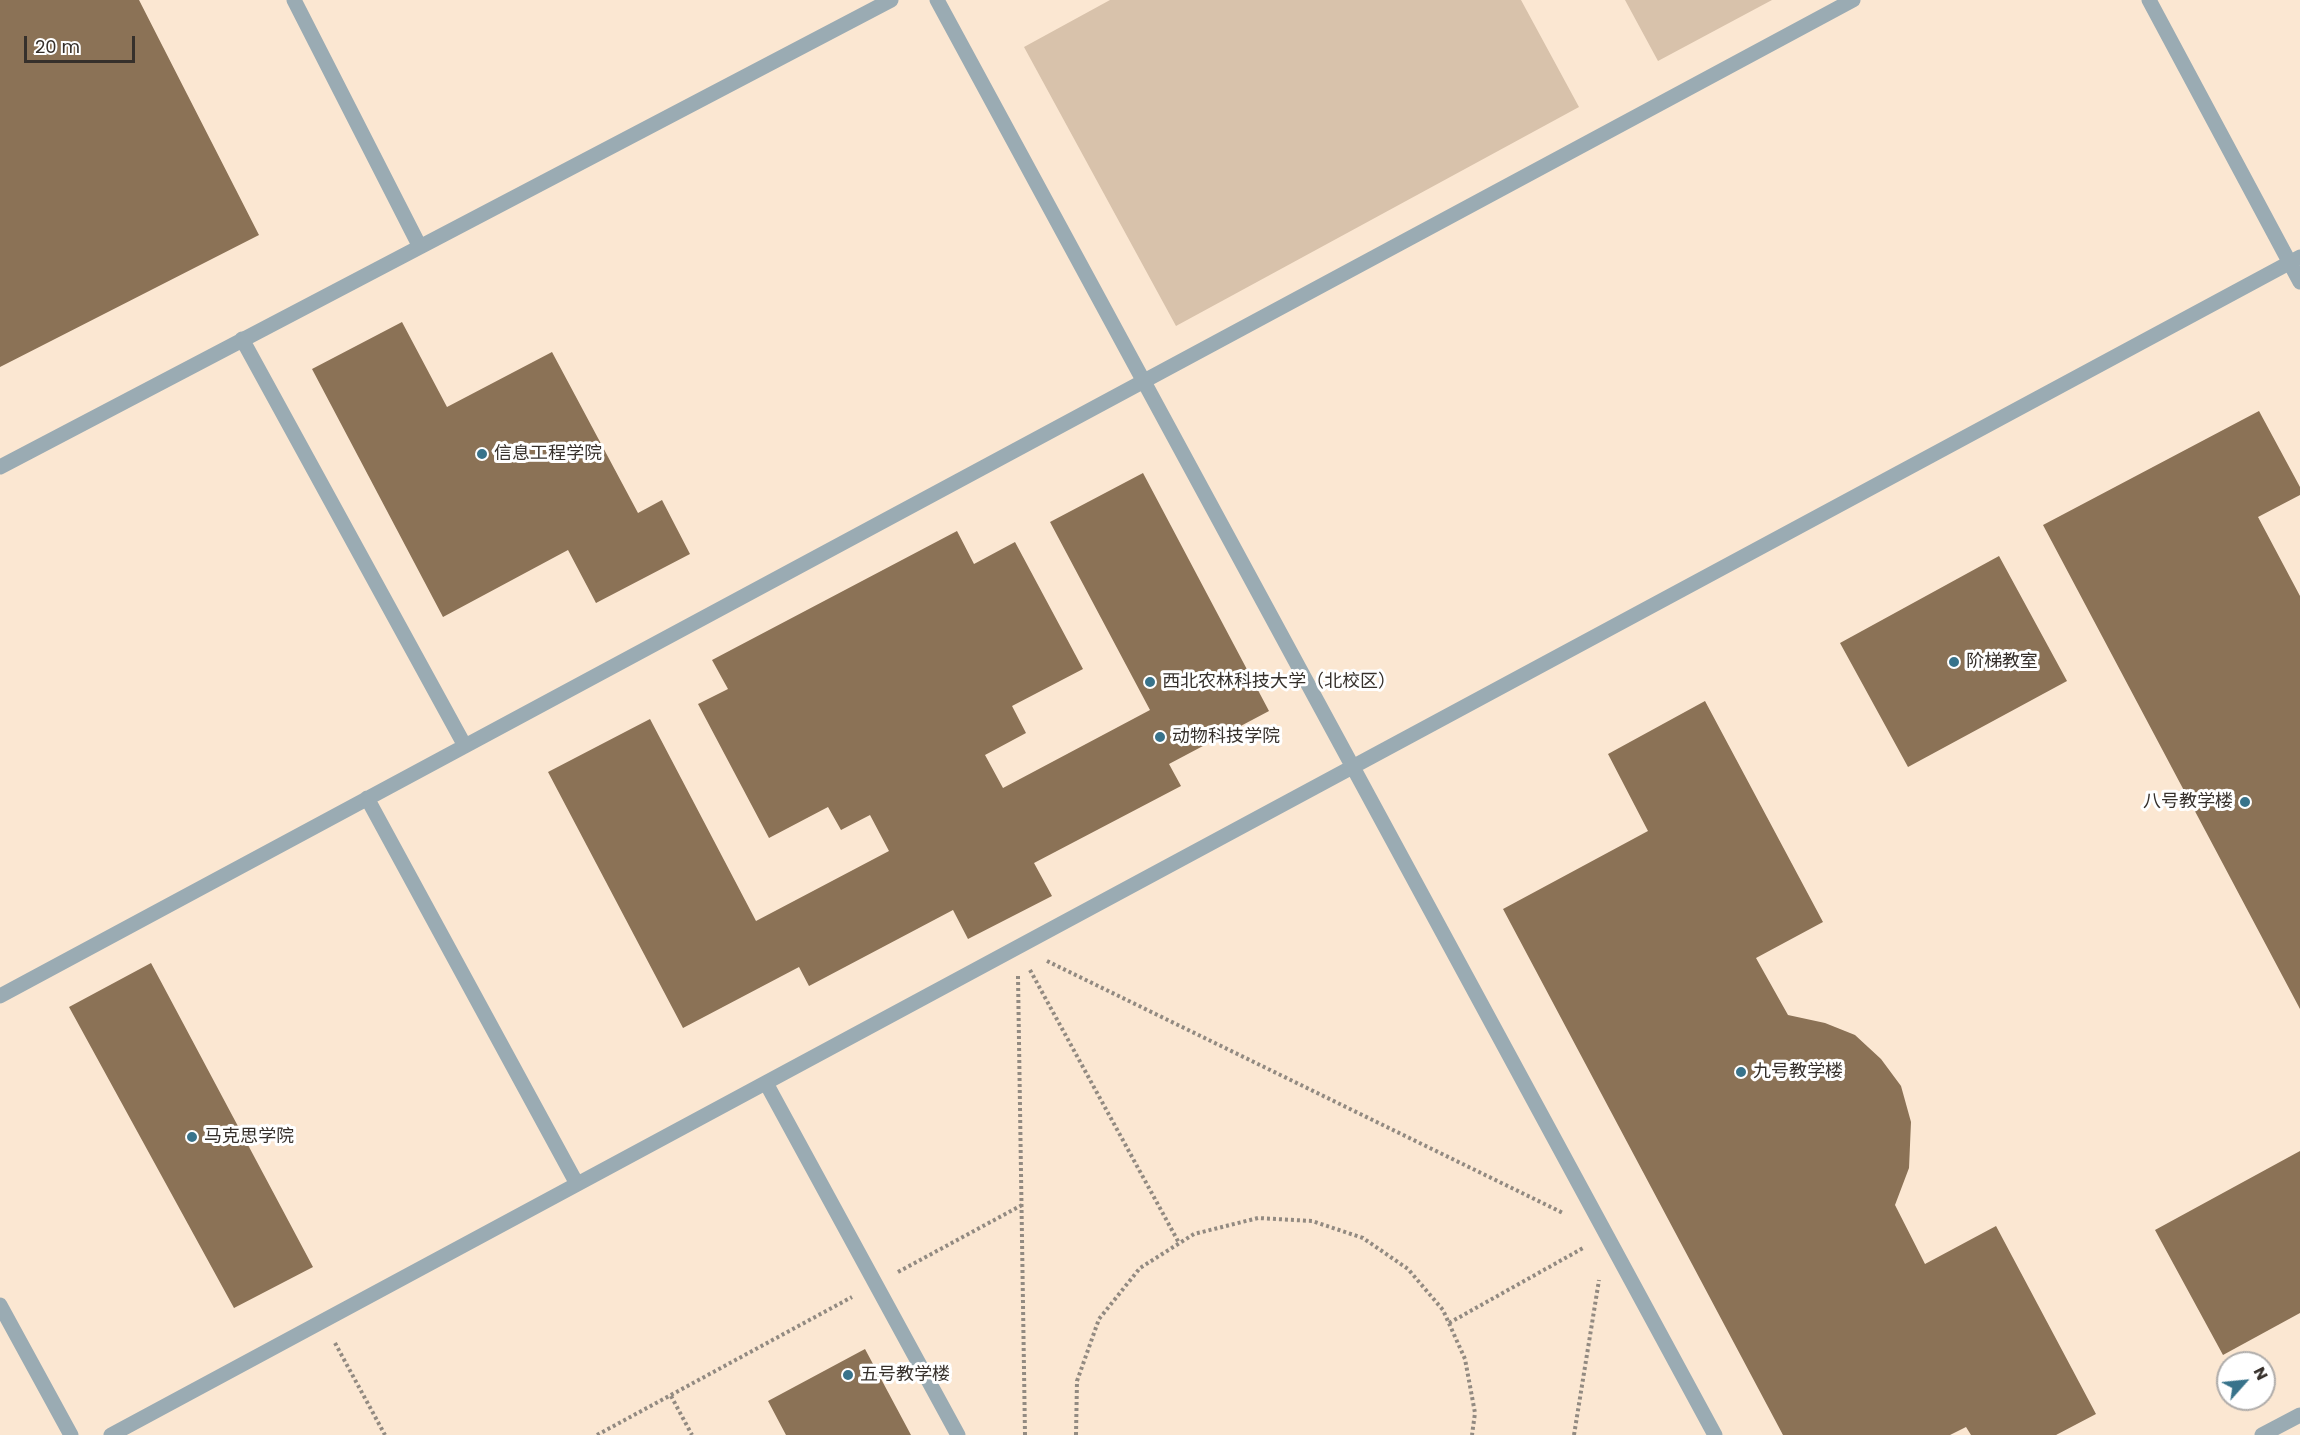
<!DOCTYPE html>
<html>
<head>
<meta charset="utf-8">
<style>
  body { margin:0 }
  #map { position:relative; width:2300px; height:1435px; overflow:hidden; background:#fef2e6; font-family:Poppins,sans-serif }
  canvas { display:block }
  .north { position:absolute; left:2216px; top:1351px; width:60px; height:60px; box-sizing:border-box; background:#fff; border:2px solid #afacaa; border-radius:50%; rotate:63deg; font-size:16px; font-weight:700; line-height:24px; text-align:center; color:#36302b }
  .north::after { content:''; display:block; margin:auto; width:21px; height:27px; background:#38738b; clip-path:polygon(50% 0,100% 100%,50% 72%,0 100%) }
  .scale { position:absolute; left:24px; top:36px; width:111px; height:27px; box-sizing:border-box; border:3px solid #36302b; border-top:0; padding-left:8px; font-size:18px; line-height:21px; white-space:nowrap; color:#36302b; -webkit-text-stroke:4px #fff; paint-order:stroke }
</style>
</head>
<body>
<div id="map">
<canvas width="2300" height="1435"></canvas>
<div class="north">N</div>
<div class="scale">20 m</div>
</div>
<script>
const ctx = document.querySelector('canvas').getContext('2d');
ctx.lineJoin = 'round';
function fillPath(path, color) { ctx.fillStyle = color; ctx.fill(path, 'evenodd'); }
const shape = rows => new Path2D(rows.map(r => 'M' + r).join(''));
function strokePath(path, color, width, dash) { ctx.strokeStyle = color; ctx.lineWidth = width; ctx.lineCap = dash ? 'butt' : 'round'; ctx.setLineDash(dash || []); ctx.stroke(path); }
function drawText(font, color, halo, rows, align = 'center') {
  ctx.font = font + ' Poppins,"Noto Sans SC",sans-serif'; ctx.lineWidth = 6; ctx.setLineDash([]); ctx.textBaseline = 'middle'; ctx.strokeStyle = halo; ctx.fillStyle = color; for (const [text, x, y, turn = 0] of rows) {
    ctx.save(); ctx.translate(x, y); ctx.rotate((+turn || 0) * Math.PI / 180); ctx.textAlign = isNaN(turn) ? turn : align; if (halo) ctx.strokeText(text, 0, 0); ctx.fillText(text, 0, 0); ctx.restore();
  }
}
fillPath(shape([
  [0,0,2300,0,2300,1435,0,1435],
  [2228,1363,2264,1363,2264,1399,2228,1399]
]), '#fbe7d2');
fillPath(shape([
  [1110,0,1521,0,1579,107,1176,326,1024,47],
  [1625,0,1772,0,1658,61]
]), '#d8c2ab');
fillPath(shape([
  [0,0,139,0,259,235,0,367],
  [402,322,447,407,552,352,638,513,662,500,690,554,596,603,568,550,443,617,312,369],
  [2259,411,2300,487,2300,495,2258,517,2300,596,2300,1009,2043,525],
  [1143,473,1269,711,1169,764,1181,786,1034,863,1052,896,968,939,953,910,809,986,799,967,683,1028,548,772,650,719,756,921,889,851,870,815,841,830,828,807,769,838,698,704,728,689,712,660,957,531,974,564,1015,542,1083,669,1012,706,1026,733,985,755,1003,788,1150,710,1050,522],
  [1999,556,2067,681,1908,767,1840,643],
  [1705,701,1823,922,1756,958,1788,1015,1825,1023,1855,1035,1881,1059,1901,1086,1911,1122,1909,1168,1895,1205,1925,1264,1996,1226,2096,1414,2056,1435,1971,1435,1966,1427,1950,1435,1783,1435,1503,909,1648,831,1608,754],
  [151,963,313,1267,234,1308,69,1007],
  [2300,1151,2300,1313,2223,1355,2155,1230],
  [865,1349,911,1435,786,1435,768,1401]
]), '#8b7256');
strokePath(shape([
  [1047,961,1563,1213],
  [1030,970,1179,1243],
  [1018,976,1025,1435],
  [898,1272,1022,1205],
  [1449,1323,1585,1247],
  [335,1343,385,1435],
  [671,1396,692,1435],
  [597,1435,852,1297],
  [1076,1435,1077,1381,1099,1319,1140,1268,1194,1234,1258,1218,1312,1221,1363,1238,1408,1269,1443,1310,1465,1359,1475,1413,1472,1435],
  [1574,1435,1599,1280]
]), '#928a81', 4, [3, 3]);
strokePath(shape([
  [294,0,419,245],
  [937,0,1715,1435],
  [2149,0,2300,282],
  [242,339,465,746],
  [0,467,891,0],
  [367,798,577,1184],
  [0,996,1853,0],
  [766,1083,958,1435],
  [0,1305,71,1435],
  [111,1435,2300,257],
  [2262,1435,2300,1415]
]), '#9aabb3', 15);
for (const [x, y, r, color] of [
  [482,454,6,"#38738b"],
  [1954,662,6,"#38738b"],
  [1150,682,6,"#38738b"],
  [1160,737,6,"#38738b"],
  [2245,802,6,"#38738b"],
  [1741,1072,6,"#38738b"],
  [192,1137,6,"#38738b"],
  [848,1375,6,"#38738b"]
]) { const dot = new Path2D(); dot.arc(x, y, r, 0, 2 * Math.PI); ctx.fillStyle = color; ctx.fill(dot); strokePath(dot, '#fff', 2); }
drawText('18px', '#36302b', '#fff', [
  ["信息工程学院",494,454],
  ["阶梯教室",1966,662],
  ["西北农林科技大学（北校区）",1162,682],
  ["动物科技学院",1172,737],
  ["八号教学楼",2233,802,"right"],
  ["九号教学楼",1753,1072],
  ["马克思学院",204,1137],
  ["五号教学楼",860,1375]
], 'left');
</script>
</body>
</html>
